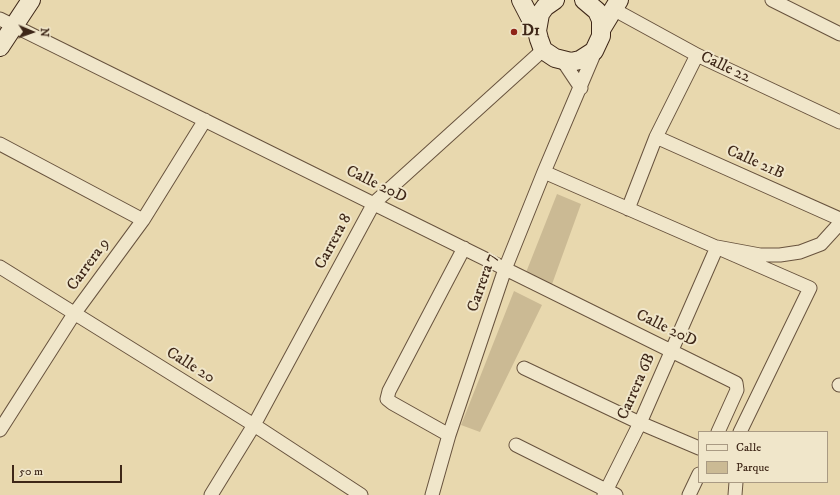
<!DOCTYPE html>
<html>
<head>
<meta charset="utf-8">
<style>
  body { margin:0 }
  #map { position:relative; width:840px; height:495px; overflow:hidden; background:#e8d8ae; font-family:"IM FELL DW Pica",serif }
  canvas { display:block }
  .legend { position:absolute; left:698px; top:431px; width:130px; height:52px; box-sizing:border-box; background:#f0e6ca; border:1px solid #a99a83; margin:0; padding:5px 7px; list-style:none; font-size:12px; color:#3e2718 }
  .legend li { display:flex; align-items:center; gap:8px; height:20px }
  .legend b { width:20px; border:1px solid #a99a83 }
  .north { position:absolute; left:12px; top:12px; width:40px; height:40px; -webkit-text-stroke:3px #f0e6ca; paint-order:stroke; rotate:92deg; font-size:11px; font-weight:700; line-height:16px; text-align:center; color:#3e2718 }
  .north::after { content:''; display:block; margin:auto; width:14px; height:18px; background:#3e2718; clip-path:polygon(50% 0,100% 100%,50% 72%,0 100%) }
  .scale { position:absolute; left:12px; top:465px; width:110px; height:18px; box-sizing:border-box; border:2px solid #3e2718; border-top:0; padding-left:5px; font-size:12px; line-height:14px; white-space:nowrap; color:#3e2718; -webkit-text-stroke:3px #f0e6ca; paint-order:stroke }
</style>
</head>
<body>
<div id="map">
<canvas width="840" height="495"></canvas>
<ul class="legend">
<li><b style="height:5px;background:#f0e6ca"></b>Calle</li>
<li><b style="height:11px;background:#cbba94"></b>Parque</li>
</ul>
<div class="north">N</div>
<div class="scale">50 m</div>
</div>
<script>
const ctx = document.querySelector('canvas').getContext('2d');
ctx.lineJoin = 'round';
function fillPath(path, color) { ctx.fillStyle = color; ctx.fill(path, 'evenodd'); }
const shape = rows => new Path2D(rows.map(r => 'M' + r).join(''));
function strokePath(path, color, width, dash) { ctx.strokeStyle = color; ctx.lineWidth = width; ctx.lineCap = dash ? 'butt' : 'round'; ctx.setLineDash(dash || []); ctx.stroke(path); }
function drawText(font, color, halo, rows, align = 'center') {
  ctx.font = font + ' "IM FELL DW Pica",serif'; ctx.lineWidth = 4; ctx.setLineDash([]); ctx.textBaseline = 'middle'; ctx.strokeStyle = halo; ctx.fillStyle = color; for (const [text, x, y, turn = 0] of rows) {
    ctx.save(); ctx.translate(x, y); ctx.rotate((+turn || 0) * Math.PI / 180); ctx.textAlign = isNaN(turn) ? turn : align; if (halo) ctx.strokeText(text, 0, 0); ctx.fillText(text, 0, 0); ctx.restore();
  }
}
fillPath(shape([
  [557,194,581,204,551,287,525,275],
  [514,291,542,305,480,432,461,425]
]), '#cbba94');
const street = shape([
  [772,0,840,34],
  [613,9,697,55,840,122],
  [0,19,736,383,737,390,718,432],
  [563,61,581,88],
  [656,137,840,219],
  [0,144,143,220],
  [544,172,810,288,740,432],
  [628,209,656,137,697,55],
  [0,267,254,425,361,495],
  [524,368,640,423,699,448],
  [839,385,840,385],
  [0,430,74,314,143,220,205,120],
  [449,435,392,403,387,399,389,391,464,248],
  [516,445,616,495],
  [211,495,254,425,374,203,543,50],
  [432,495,449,435,505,269,544,172,597,47],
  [604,495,640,423,717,247,760,255,780,255,800,252,821,244,840,223],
  [689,495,699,474],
  [735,495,736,482]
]);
const secondary = shape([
  [521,0,537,31],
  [555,0,545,7,540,14,537,31,539,39,543,50,555,58,571,62,580,60,594,51,601,36,601,20,597,11,584,0],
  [602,28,619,0],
  [0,47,31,0]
]);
strokePath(street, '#68533e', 15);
strokePath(secondary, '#3e2718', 20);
strokePath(street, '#f0e6ca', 13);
strokePath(secondary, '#f0e6ca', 18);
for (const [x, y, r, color] of [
  [514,32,4,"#8f2418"]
]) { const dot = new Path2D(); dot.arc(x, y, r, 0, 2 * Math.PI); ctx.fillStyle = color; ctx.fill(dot); strokePath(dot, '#f0e6ca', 1.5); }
drawText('bold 16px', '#3e2718', '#f0e6ca', [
  ["D1",522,32]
], 'left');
drawText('16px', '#3e2718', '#f0e6ca', [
  ["Calle 22",725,68,25],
  ["Calle 21B",755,163,24],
  ["Calle 20D",376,185,26],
  ["Carrera 8",334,242,-62],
  ["Carrera 9",89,265,-54],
  ["Carrera 7",483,283,-71],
  ["Calle 20D",666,329,26],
  ["Calle 20",190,366,32],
  ["Carrera 6B",637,387,-66]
]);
</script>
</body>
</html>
